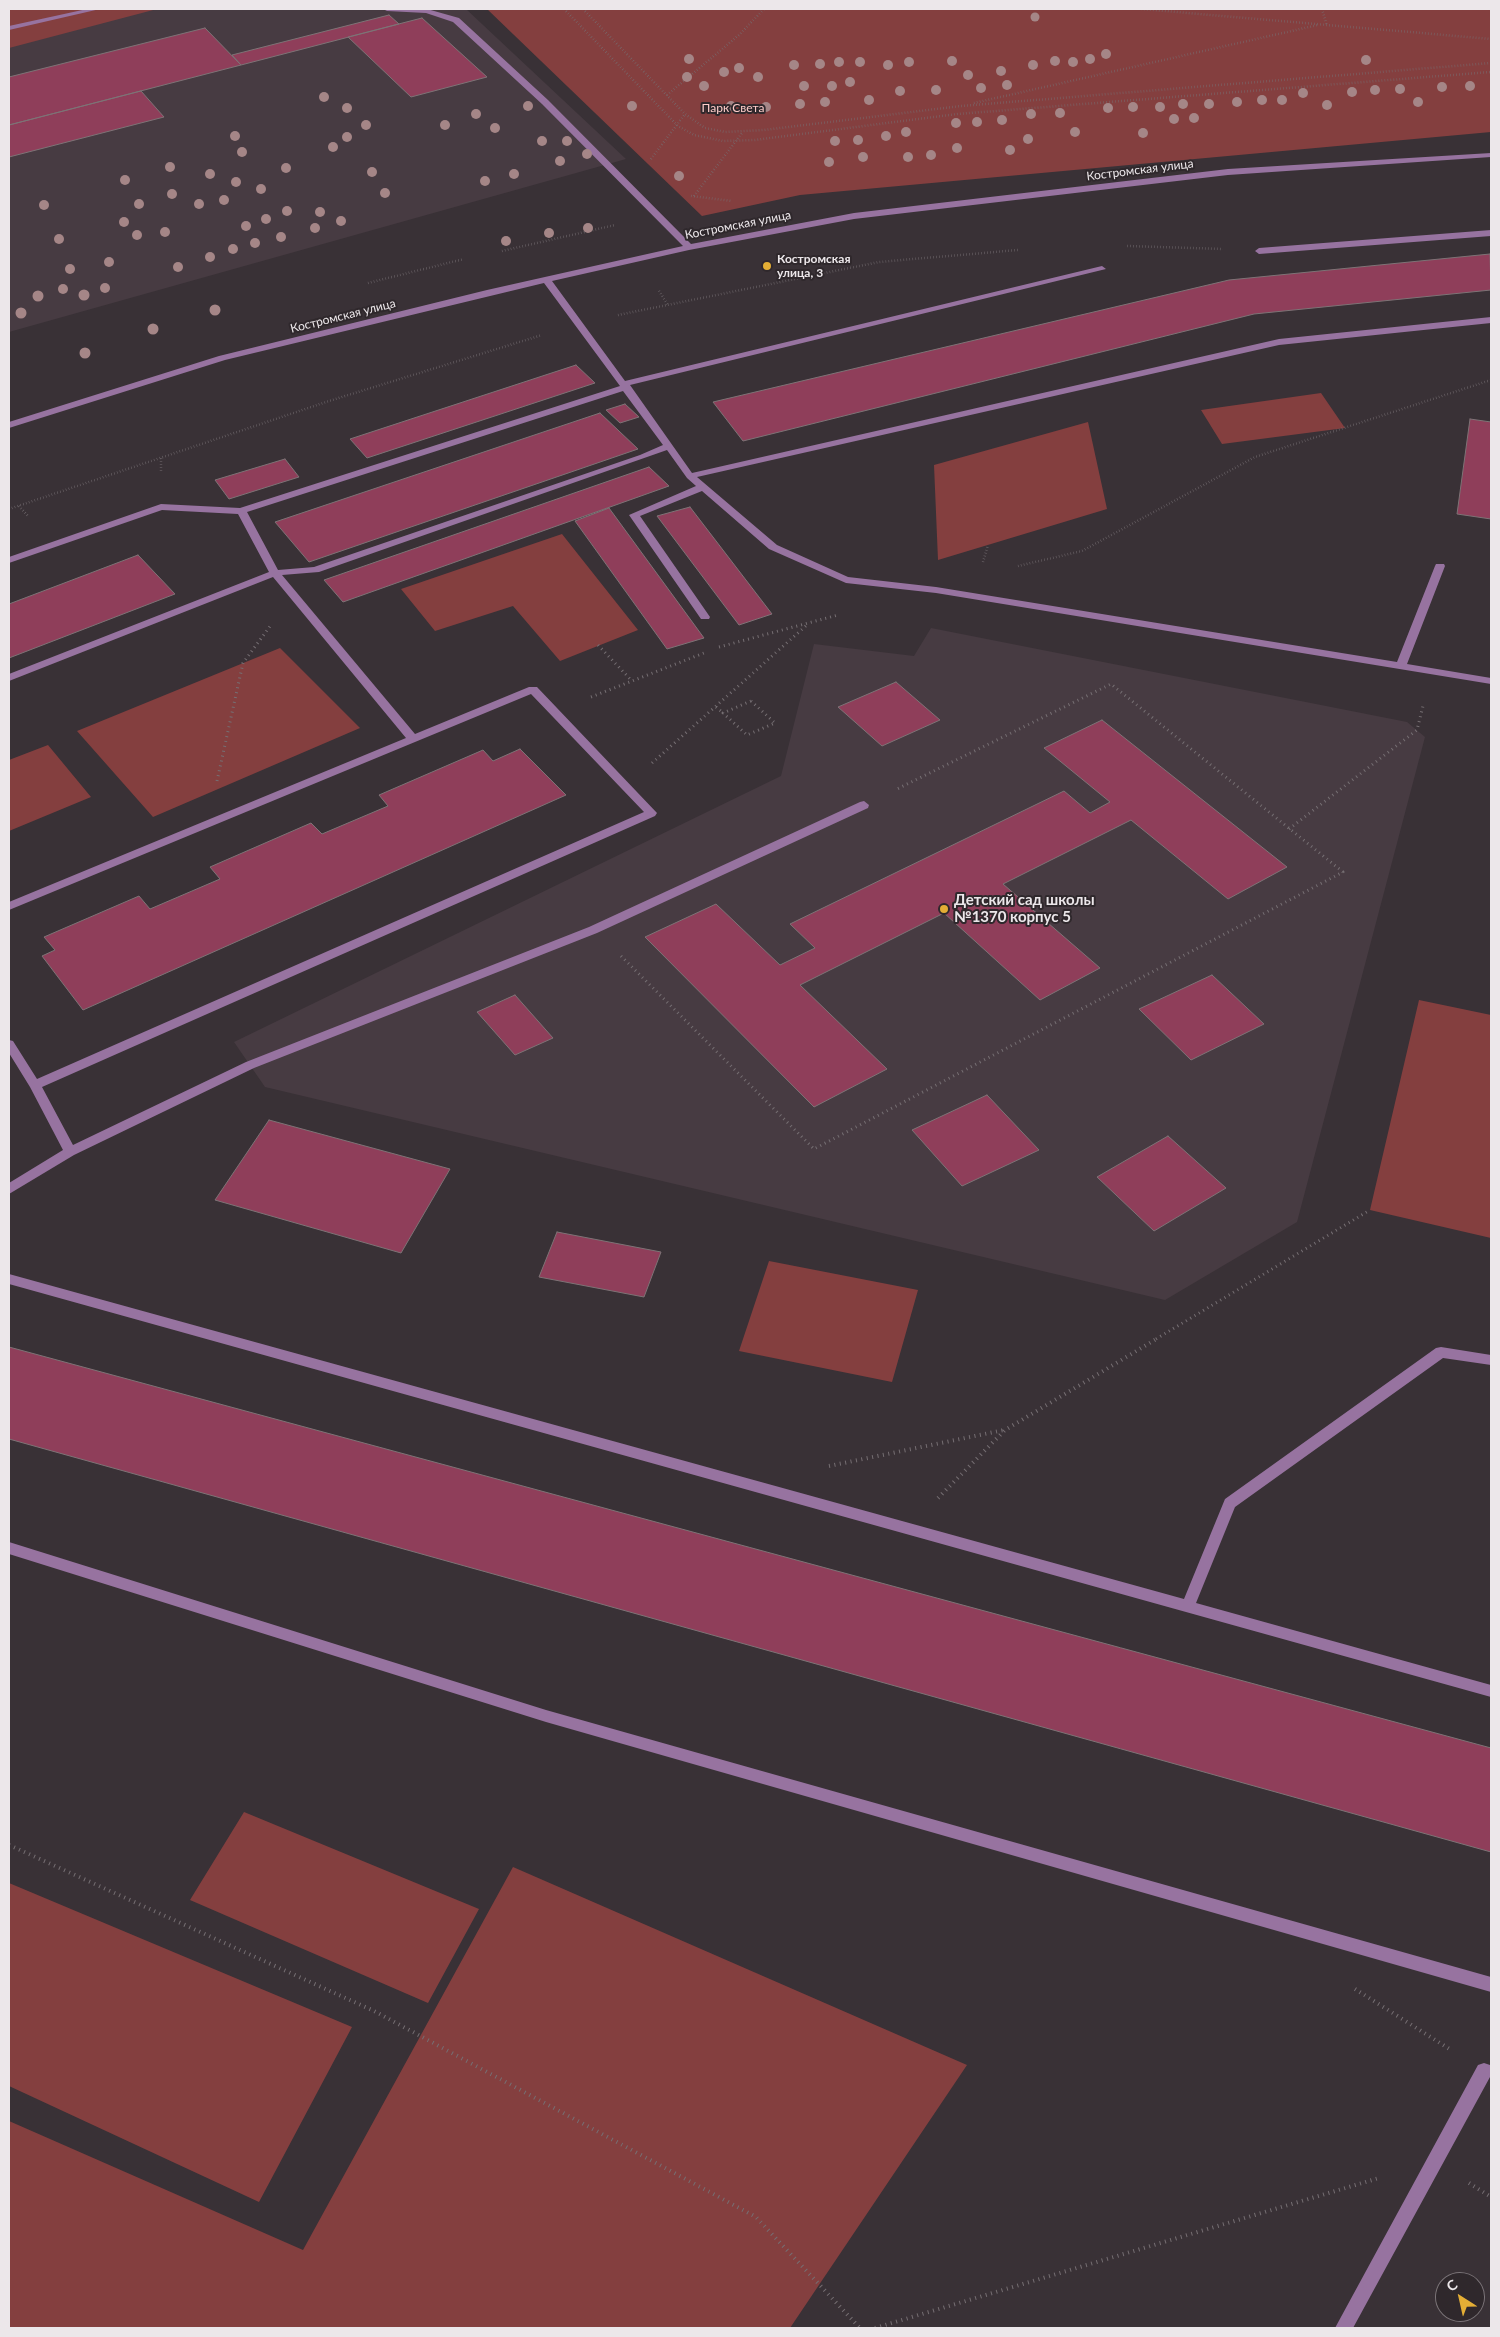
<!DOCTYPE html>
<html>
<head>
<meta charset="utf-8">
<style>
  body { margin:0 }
  #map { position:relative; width:1500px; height:2337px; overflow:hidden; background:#393136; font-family:Lato,sans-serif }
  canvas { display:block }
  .frame { position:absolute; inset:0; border:10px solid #ece7ea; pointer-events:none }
  .north { position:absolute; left:1435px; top:2272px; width:50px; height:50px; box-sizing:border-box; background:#2f282c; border:1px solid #7b7478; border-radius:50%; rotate:325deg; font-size:14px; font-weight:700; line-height:20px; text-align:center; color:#ece7ea }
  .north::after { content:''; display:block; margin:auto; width:18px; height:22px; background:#e4ae35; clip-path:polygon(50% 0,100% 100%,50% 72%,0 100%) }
</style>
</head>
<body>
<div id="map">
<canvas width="1500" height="2337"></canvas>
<div class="frame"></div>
<div class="north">С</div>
</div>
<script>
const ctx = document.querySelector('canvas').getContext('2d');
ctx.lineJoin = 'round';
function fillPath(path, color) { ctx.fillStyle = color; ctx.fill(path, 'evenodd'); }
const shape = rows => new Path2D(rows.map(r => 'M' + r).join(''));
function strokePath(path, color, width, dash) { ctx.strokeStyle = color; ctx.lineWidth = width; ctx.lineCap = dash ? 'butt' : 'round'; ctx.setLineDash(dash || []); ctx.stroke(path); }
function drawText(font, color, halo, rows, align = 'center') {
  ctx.font = font + ' Lato,sans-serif'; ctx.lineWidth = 4; ctx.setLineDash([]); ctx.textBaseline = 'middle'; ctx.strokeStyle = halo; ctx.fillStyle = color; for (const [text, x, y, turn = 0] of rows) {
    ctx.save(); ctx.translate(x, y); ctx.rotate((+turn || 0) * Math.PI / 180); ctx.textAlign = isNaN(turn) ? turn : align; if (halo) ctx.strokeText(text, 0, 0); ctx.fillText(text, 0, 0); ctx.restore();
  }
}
fillPath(shape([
  [9,9,466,9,626,159,9,332],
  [931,628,1407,722,1425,737,1297,1222,1165,1300,265,1087,234,1042,781,776,814,644,914,656]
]), '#473b42');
fillPath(shape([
  [9,9,157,9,9,48],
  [487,9,1491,9,1491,132,800,195,702,216],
  [1321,393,1345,428,1222,444,1201,410],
  [1088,422,1107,509,938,560,934,465],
  [562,534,638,630,560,661,513,606,435,631,401,589],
  [280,648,360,728,153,817,77,731],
  [48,745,91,797,9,831,9,760],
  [1419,1000,1491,1015,1491,1238,1370,1210],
  [769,1261,918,1290,892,1382,739,1351],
  [244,1812,479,1909,428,2003,190,1900],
  [513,1867,967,2065,790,2328,9,2328,9,2121,303,2250],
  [9,1883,352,2027,259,2202,9,2086]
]), '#843f3f');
const building = shape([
  [389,15,399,24,241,65,232,55,389,15],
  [422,18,487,77,411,97,348,37,422,18],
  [205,28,241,65,9,125,9,77,205,28],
  [141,91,164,117,9,157,9,125,141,91],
  [1490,254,1491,290,1254,314,743,441,713,402,1229,280,1490,254],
  [576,365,595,383,367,458,350,439,576,365],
  [625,404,639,417,620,423,606,410,625,404],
  [600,413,638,449,309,562,275,522,600,413],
  [1470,419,1491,422,1491,519,1457,514,1470,419],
  [285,459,299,477,229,499,215,480,285,459],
  [649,467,669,486,343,602,324,580,649,467],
  [690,507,772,614,739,625,657,516,690,507],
  [609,508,704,638,667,649,575,521,609,508],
  [138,555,175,594,9,658,9,604,138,555],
  [896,682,940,720,882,746,838,707,896,682],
  [1102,720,1287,867,1228,899,1131,820,1003,884,1100,968,1040,1000,944,913,800,985,887,1069,814,1107,645,937,716,904,780,965,815,948,790,924,1064,791,1090,813,1110,802,1044,748,1102,720],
  [520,749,566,795,83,1010,42,956,55,950,44,937,139,896,150,909,220,879,210,867,311,823,322,834,388,806,379,795,483,750,493,761,520,749],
  [1212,975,1264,1024,1191,1060,1139,1009,1212,975],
  [515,995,553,1038,515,1055,477,1012,515,995],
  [987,1095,1039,1150,962,1186,912,1130,987,1095],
  [269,1120,450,1169,401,1253,215,1200,269,1120],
  [1168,1136,1226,1188,1154,1231,1097,1177,1168,1136],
  [557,1232,661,1252,644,1297,539,1277,557,1232],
  [9,1347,1491,1748,1491,1852,9,1439,9,1347]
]);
fillPath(building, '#8f3e5a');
strokePath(building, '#7e7376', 1);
strokePath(shape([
  [564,9,678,126,694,135,723,141,755,140,957,114,1491,72],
  [583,9,685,114,705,128,725,132,764,130,961,106,1491,63],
  [1141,9,1491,39],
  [1322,9,1327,26],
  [667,95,739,35,764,9],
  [974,103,1318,25],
  [651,159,685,114],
  [691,196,732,201],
  [694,196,742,133],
  [1127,246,1223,249],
  [502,251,615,225],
  [368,283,464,259],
  [659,291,668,305],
  [618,315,879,262,1018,250],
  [161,458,161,472],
  [19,506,28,516],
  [9,509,329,401,542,335],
  [983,562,988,545],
  [1018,566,1082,551,1255,457,1491,380]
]), '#766f73', 2.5, [0.5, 2.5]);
strokePath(shape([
  [598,645,632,681],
  [719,647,838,615],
  [591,697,704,653],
  [751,701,775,723,747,735,723,713,751,701],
  [716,707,723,713],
  [652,763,808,624],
  [217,781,243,663,271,625],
  [1289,829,1417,730,1423,706],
  [621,956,814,1149,1343,872,1111,684,895,790],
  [1156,1339,1370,1210]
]), '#766f73', 3, [1, 4]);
strokePath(shape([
  [829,1466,1004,1430],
  [938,1498,1005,1430,1158,1338],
  [9,1845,374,2011,756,2217,860,2328],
  [1355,1989,1451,2050],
  [1469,2183,1491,2197],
  [875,2328,1379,2178]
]), '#766f73', 4, [1, 4.5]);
fillPath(shape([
  [87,9,100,9,9,30,9,26,87,9],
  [383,9,427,9,459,18,548,100,691,244,854,213,1228,169,1491,153,1491,157,1228,175,854,219,689,250,552,281,625,381,1102,266,1106,269,630,385,692,473,1279,339,1491,317,1491,323,1279,345,697,477,777,545,848,577,936,587,1397,662,1435,566,1436,564,1444,564,1445,566,1407,664,1491,678,1491,684,936,593,846,583,769,549,702,491,640,516,710,617,709,619,701,619,629,515,696,486,687,478,667,450,319,572,282,575,415,734,529,687,537,687,657,813,655,816,42,1087,73,1145,246,1062,589,927,860,802,864,801,869,805,868,808,597,933,254,1068,74,1155,9,1194,9,1183,63,1150,30,1087,9,1053,9,1040,13,1041,37,1079,644,812,531,694,9,910,9,902,406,738,273,577,9,681,9,674,269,572,238,514,162,510,9,563,9,557,161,504,240,508,620,386,544,283,225,360,9,428,9,422,219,356,487,290,683,246,542,104,453,22,426,13,387,11,383,9],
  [623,391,663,445,640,455,314,567,278,570,247,512,623,391],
  [1491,230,1491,236,1259,254,1255,251,1259,248,1491,230],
  [9,1274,1184,1599,1225,1499,1436,1348,1441,1347,1491,1355,1491,1365,1443,1358,1235,1507,1196,1603,1491,1685,1491,1697,9,1284,9,1274],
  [9,1542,546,1710,1491,1977,1491,1992,546,1722,9,1554,9,1542],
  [1484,2063,1490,2065,1490,2077,1353,2328,1335,2328,1478,2065,1484,2063]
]), '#9773a0');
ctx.fillStyle = '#a58687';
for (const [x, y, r] of [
  [1035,17,4.5],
  [1106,54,5],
  [689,59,5],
  [1090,59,5],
  [1366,60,5],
  [952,61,5],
  [1055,61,5],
  [839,62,5],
  [860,62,5],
  [909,62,5],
  [1073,62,5],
  [820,64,5],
  [794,65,5],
  [888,65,5],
  [1033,65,5],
  [739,68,5],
  [1001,71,5],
  [724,72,5],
  [968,75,5],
  [687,77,5],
  [758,77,5],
  [850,82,5],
  [1007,85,5],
  [704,86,5],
  [804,86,5],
  [832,86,5],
  [1470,86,5],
  [1442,87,5],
  [981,88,5],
  [1400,89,5],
  [936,90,5],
  [1375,90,5],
  [900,91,5],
  [1352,92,5],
  [1303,93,5],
  [324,97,5],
  [869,100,5],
  [1262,100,5],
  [1282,100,5],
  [825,102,5],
  [1237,102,5],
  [1418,102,5],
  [800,104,5],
  [1183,104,5],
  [1209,104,5],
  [1327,105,5],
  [528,106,5],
  [632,106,5],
  [731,106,5],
  [766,107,5],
  [1133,107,5],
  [1160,107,5],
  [347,108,5],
  [1108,108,5],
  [1060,113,5],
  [476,114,5],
  [1031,114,5],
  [1194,118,5],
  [1174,119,5],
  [1002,120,5],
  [977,122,5],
  [956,123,5],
  [366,125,5],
  [445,125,5],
  [495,128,5],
  [906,132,5],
  [1075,132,5],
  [1143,133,5],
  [235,136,5],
  [886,136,5],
  [347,137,5],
  [1028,139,5],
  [858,140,5],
  [542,141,5],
  [567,141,5],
  [835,141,5],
  [333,147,5],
  [957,148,5],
  [1010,150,5],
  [242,152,5],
  [587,154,5],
  [931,155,5],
  [863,157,5],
  [908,157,5],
  [560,161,5],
  [829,162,5],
  [170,167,5],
  [286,168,5],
  [372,172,5],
  [210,174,5],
  [514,174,5],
  [679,176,5],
  [125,180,5],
  [485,181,5],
  [236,182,5],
  [261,189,5],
  [385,193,5],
  [172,194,5],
  [224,200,5],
  [139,204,5],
  [199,204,5],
  [44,205,5],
  [287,211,5],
  [320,212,5],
  [266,219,5],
  [341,221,5],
  [124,222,5],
  [246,226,5],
  [315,228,5],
  [588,228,5],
  [165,232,5],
  [549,233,5],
  [137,235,5],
  [281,237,5],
  [59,239,5],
  [506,241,5],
  [255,243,5],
  [233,249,5],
  [210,257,5],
  [109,262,5],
  [178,267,5],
  [70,269,5],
  [105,288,5],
  [63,289,5],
  [84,295,5.5],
  [38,296,5.5],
  [215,310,5.5],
  [21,313,5.5],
  [153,329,5.5],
  [85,353,5.5]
]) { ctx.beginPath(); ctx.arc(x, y, r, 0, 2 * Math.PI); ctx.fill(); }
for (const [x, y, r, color] of [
  [767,266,5,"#e4ae35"],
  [944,909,5,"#e4ae35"]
]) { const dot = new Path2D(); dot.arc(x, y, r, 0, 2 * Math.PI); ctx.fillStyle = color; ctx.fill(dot); strokePath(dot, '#2f282c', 2); }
drawText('12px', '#feccc9', '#2f282c', [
  ["Парк Света",733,108]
]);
drawText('12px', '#ece7ea', '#2f282c', [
  ["Костромская улица",1140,170,-7],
  ["Костромская улица",738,225,-11],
  ["Костромская улица",343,316,-14]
]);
drawText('bold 12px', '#ece7ea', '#2f282c', [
  ["Костромская",777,259],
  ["улица, 3",777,273]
], 'left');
drawText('bold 15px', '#ece7ea', '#2f282c', [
  ["Детский сад школы",954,900],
  ["№1370 корпус 5",954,917]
], 'left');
</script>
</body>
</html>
